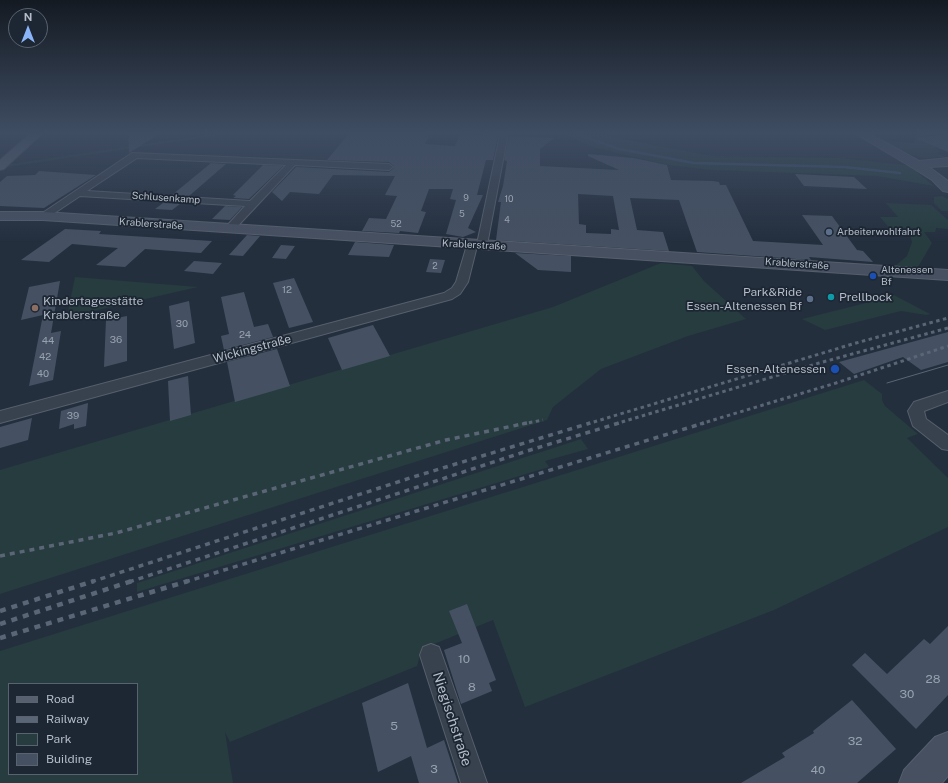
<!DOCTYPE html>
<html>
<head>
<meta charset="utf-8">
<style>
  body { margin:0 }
  #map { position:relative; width:948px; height:783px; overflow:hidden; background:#242f3e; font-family:"Public Sans",sans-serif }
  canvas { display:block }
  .legend { position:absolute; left:8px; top:683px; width:130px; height:92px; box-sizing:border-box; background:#1d2633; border:1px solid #59626f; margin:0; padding:5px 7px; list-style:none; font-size:12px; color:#b4bcc9 }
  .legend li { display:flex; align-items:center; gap:8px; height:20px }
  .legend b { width:20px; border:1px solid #59626f }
  .north { position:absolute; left:8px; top:8px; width:40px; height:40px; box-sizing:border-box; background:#1d2633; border:1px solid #59626f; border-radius:50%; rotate:0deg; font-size:11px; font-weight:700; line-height:16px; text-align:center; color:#b4bcc9 }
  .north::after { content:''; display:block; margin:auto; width:14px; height:18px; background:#8ab4f8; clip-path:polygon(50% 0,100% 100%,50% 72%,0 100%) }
</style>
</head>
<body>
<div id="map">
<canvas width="948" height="783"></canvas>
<ul class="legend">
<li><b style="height:5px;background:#56606e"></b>Road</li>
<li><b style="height:5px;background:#5a6575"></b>Railway</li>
<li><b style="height:11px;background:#263c3f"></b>Park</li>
<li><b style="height:11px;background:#455162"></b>Building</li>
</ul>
<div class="north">N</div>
</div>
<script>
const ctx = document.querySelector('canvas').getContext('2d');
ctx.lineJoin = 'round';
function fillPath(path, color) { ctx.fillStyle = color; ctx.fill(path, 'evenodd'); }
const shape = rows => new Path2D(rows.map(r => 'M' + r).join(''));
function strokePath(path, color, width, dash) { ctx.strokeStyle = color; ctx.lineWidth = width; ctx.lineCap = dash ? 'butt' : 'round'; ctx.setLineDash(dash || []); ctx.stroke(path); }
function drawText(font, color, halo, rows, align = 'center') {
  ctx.font = font + ' "Public Sans",sans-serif'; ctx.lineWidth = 3.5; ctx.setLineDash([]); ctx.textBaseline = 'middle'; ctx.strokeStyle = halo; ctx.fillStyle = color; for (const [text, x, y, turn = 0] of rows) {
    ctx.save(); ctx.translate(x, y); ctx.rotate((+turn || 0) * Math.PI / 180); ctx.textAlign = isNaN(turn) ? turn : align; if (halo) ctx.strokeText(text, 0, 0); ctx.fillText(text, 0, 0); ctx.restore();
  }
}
fillPath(shape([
  [225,132,242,132,7,167,11,164],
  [558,132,601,132,617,138,712,156,840,158,915,166,919,174,934,186,877,176,712,170,668,165,596,148],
  [909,132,923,132,940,152,937,153,945,157,925,158,911,155,902,155,874,140,914,143,915,136],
  [942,196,948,199,948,211,942,211,934,203,934,197],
  [886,203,931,205,948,220,948,229,936,228,935,232,924,232,932,243,918,267,895,266,907,256,912,242,909,231,891,230,880,217,898,217],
  [661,263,692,266,704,281,746,319,688,336,601,369,553,407,547,420,0,594,0,470,553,307],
  [75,277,198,287,67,317],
  [892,294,930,314,926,315,901,311,825,330,802,319,866,303],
  [864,380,882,394,882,400,885,406,918,434,907,438,948,478,948,527,774,610,525,707,493,620,422,649,417,666,230,742,225,732,233,783,0,783,0,651],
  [9,684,137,684,137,774,9,774],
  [581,439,588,449,545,461,549,467,137,592,137,583]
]), '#263c3f');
strokePath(shape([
  [571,132,619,149,694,163,844,167,900,173]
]), '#394c67', 2.5);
fillPath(shape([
  [128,132,162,132,129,153],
  [350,132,405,134,407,132,431,132,425,144,455,146,460,134,498,136,493,160,486,160,477,195,483,195,468,228,476,232,463,237,446,234,456,200,450,199,453,189,429,189,421,211,426,212,418,233,400,231,399,233,362,231,369,218,386,219,397,196,385,195,395,176,333,175,319,194,290,192,282,201,272,192,296,167,389,172,394,168,394,166,389,162,327,160],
  [948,134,948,152,915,138,940,135],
  [509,136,554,138,540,149,540,166,619,170,588,156,588,154,634,158,667,165,671,180,713,181,719,182,720,185,726,185,753,241,823,245,802,215,832,216,857,250,863,251,873,262,809,257,811,260,697,252,679,200,630,198,637,230,663,232,669,251,496,240,501,202,498,202,503,186,507,161,504,160],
  [578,194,613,196,619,230,611,229,611,234,586,233,586,225,579,224],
  [211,163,226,164,189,196,172,195],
  [263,165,283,166,249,199,233,198,236,196,233,195],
  [39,171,96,175,44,208,0,206,0,182,7,176,35,175],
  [795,174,854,177,867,189,804,186],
  [163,203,180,204,172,210,155,209],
  [225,206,242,207,230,220,212,219],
  [65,229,101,231,99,234,212,241,201,253,145,249,125,267,96,265,118,248,72,244,49,262,21,260],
  [247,235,260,236,243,256,229,255],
  [355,242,394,245,389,257,348,255],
  [281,245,295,246,286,259,272,258],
  [515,253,571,256,571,272,538,270],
  [430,259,445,260,441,273,426,272],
  [194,261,222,263,213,274,184,271],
  [294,278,313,322,289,328,273,283],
  [60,281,51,333,61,331,53,380,29,386,43,315,21,320,29,287],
  [244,292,254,327,268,324,273,337,224,350,221,336,229,334,221,297],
  [189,301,195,343,174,349,169,306],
  [127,316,127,361,104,367,106,320],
  [373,325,390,356,342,370,328,338],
  [948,332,948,362,921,370,903,357,854,374,839,362],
  [277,349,290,386,235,402,227,362],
  [188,376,191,415,170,421,168,381],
  [88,403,86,426,74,429,74,424,59,429,61,411],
  [32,418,28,440,0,448,0,427],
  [467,604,496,680,489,683,492,691,461,704,444,650,462,643,449,611],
  [948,626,948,695,916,729,852,665,865,653,887,674,924,639,930,644],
  [408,683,427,748,444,740,458,783,419,783,411,756,378,772,362,703],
  [852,700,896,749,857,783,741,783,785,757,782,753,814,733,813,731]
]), '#455162');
const street = shape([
  [480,132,508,133,487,245,482,248,477,246,468,282,460,294,452,299,0,423,0,411,444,293,452,288,456,282,467,245,472,242,477,244,500,135,484,134,480,132],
  [132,153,389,164,393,167,389,170,295,165,233,231,229,232,224,229,245,206,80,196,47,218,39,218,38,216,132,153],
  [137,158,286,165,250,201,87,191,137,158],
  [948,391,948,402,924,411,926,419,948,435,948,450,942,449,913,426,908,411,914,402,948,391],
  [431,644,439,647,442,655,487,783,461,783,420,655,423,647,431,644]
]);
const secondary = shape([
  [853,132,866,132,919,161,948,158,948,166,929,167,948,181,948,192,943,191,932,180,913,168,853,132],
  [0,212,43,212,948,270,948,280,43,220,0,220,0,212],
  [948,732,948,776,942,783,899,783,904,770,935,737,948,732]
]);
const primary = shape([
  [32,132,44,132,4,169,0,170,0,160,32,132]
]);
strokePath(street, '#565f6c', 2);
strokePath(secondary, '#565f6c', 2);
strokePath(primary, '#414a57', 2);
fillPath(street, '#38414e');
fillPath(secondary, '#465061');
fillPath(primary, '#56606e');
strokePath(shape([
  [887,383,948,365]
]), '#5a6575', 1);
strokePath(shape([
  [522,424,543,420],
  [587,424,856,343,948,318],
  [615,424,819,363,948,328],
  [700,424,836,383,948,346]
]), '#5a6575', 3, [3.5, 3.5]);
strokePath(shape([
  [0,556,116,533,446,440,527,423],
  [91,582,410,478,590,423],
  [129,582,527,451,619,423],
  [185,582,704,423]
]), '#5a6575', 3.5, [5, 5]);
strokePath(shape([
  [0,611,94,581],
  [0,624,132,581],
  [0,638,188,581]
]), '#5a6575', 4.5, [6, 6]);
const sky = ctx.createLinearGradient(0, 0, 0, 242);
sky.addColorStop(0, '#141a22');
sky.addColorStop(0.55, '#3f4d63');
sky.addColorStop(1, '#3f4d6300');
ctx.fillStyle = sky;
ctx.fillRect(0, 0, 948, 242);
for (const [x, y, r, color] of [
  [829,232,4,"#5c6f8a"],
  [873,276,4,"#1a4fb4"],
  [831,297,4,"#0f9aa8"],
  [810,299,4,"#5c6f8a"],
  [35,308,4,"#8d6e63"],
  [835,369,5,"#1a4fb4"]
]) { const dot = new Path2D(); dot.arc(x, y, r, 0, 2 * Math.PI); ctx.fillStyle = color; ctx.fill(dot); strokePath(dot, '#1d2633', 1.5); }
drawText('9px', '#98a1af', null, [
  ["9",466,198],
  ["10",509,199],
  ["5",462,214],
  ["4",507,220],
  ["52",396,224],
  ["2",435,266]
]);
drawText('10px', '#b4bcc9', '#1d2633', [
  ["Schlusenkamp",166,198,4],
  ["Krablerstraße",151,224,4],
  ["Krablerstraße",474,245,3],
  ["Krablerstraße",797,264,4]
]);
drawText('10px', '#b4bcc9', '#1d2633', [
  ["Arbeiterwohlfahrt",837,232],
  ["Altenessen",881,270],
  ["Bf",881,282]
], 'left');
drawText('10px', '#98a1af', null, [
  ["12",287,290],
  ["30",182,324],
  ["24",245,335],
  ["36",116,340],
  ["44",48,341],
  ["42",45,357],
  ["40",43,374],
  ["39",73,416]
]);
drawText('12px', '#b4bcc9', '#1d2633', [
  ["Park&Ride",802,292],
  ["Essen-Altenessen Bf",802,306],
  ["Prellbock",839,297,"left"],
  ["Kindertagesstätte",43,301,"left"],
  ["Krablerstraße",43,315,"left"],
  ["Essen-Altenessen",826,369]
], 'right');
drawText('12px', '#b4bcc9', '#1d2633', [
  ["Wickingstraße",252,349,-15]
]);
drawText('12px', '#98a1af', null, [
  ["10",464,659],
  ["28",933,679],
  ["8",472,687],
  ["30",907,694],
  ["5",394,726],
  ["32",855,741],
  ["3",434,769],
  ["40",818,770]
]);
drawText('14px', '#b4bcc9', '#1d2633', [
  ["Niegischstraße",452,719,72]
]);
</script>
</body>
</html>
